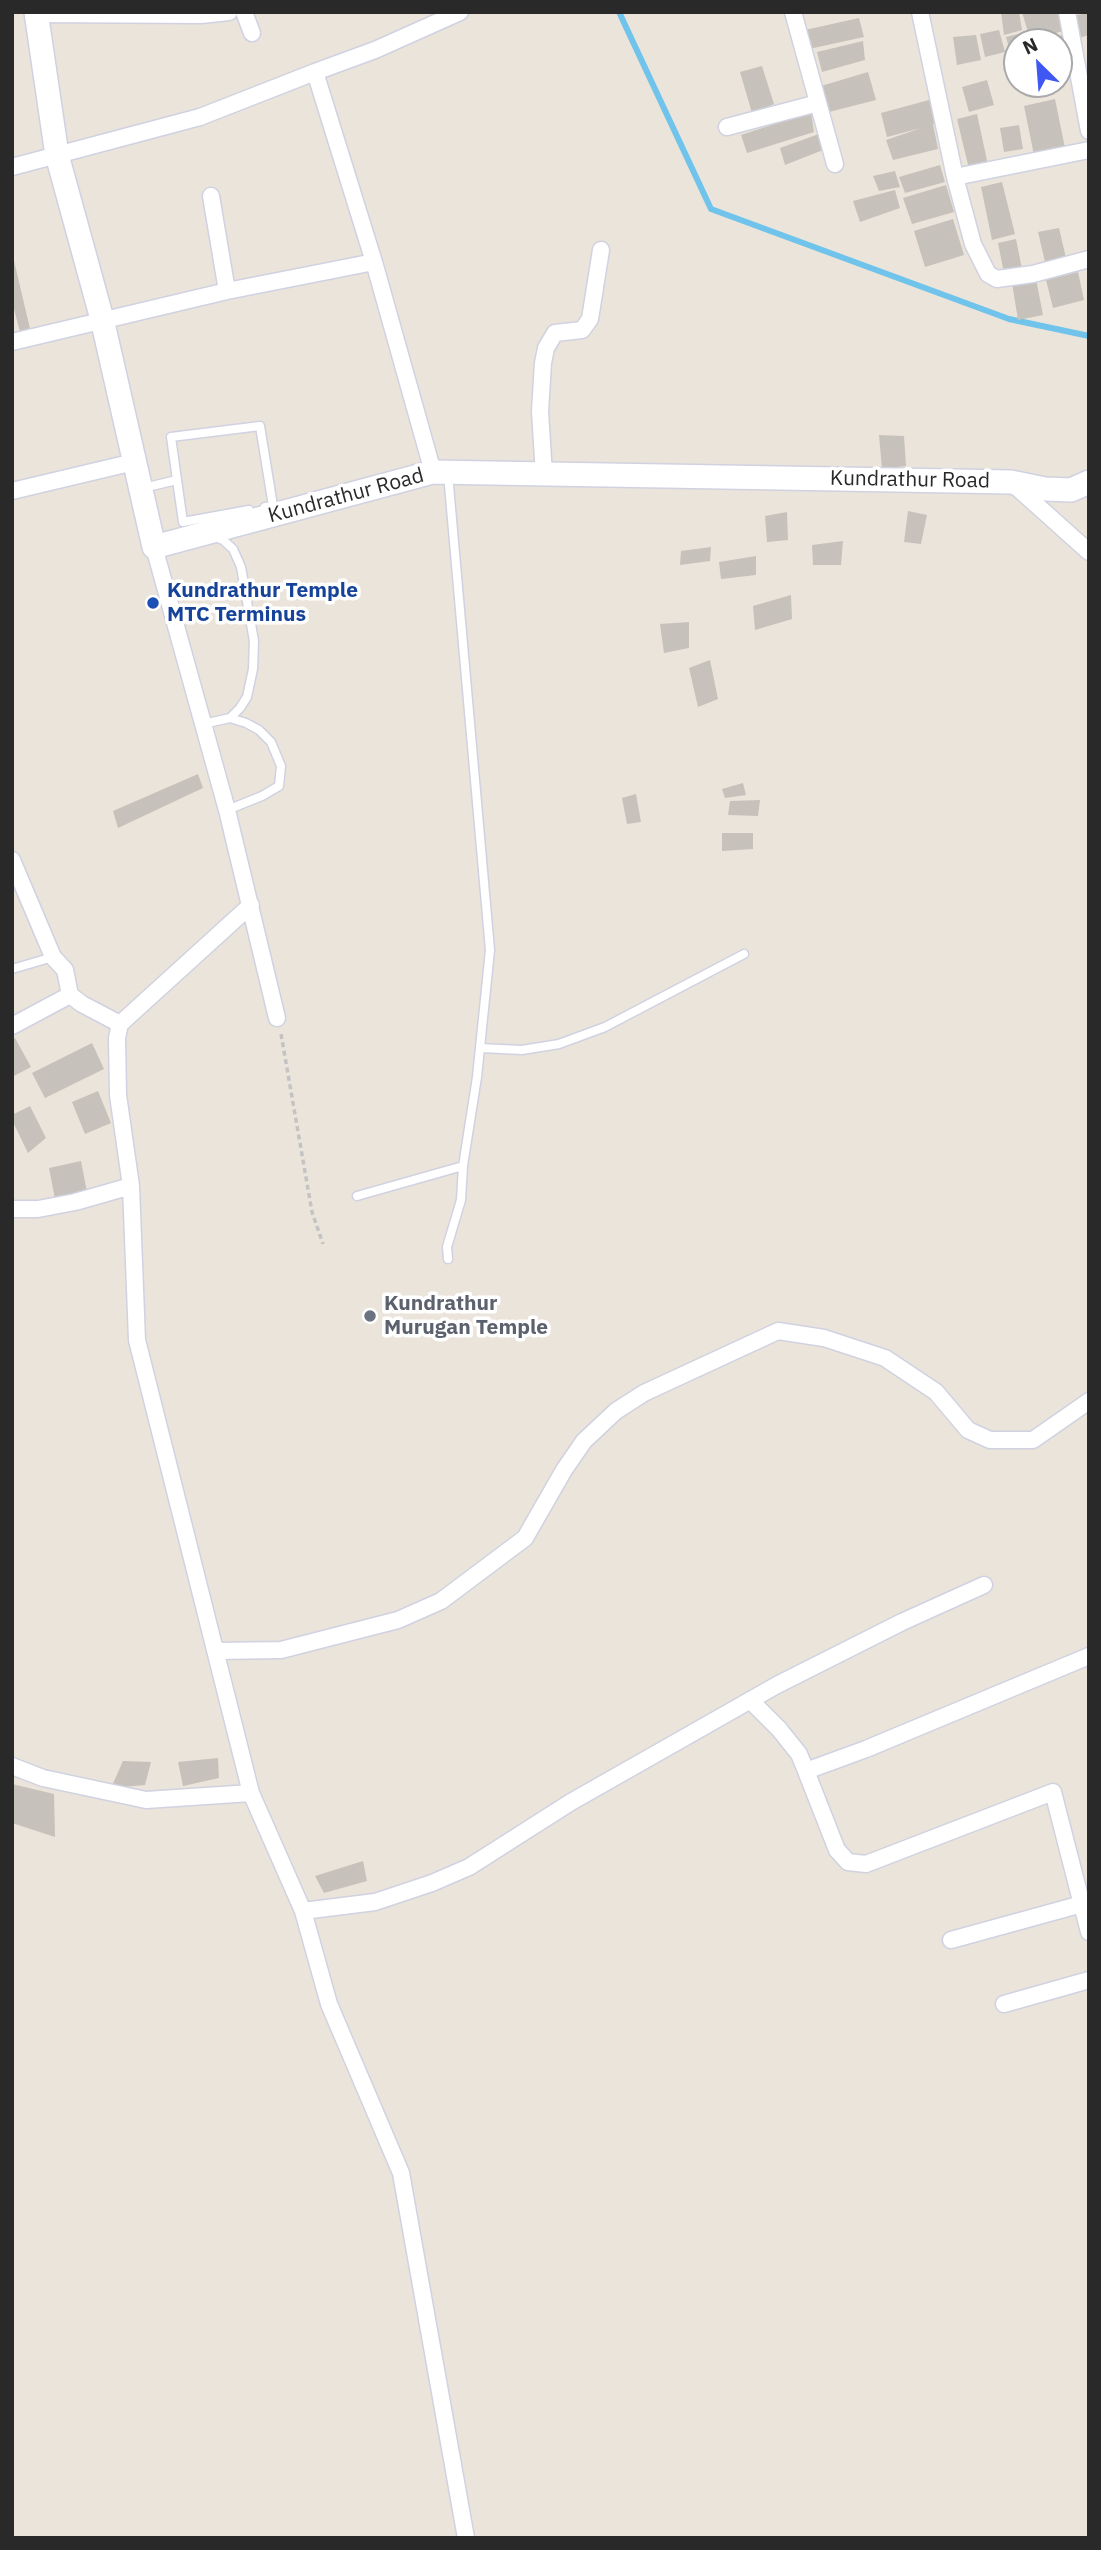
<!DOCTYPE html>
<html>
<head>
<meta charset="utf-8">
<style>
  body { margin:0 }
  #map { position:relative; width:1101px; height:2550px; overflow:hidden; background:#ebe4db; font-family:"IBM Plex Sans",sans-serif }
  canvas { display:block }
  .frame { position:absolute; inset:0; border:14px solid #292929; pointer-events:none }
  .north { position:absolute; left:1003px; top:28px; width:70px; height:70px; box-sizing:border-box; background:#fff; border:2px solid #a9a9a9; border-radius:50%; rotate:335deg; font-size:19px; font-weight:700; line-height:28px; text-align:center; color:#292929 }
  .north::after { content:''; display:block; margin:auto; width:24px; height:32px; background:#3f58f3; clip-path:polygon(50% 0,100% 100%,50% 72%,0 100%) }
</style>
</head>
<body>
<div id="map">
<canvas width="1101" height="2550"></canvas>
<div class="frame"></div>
<div class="north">N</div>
</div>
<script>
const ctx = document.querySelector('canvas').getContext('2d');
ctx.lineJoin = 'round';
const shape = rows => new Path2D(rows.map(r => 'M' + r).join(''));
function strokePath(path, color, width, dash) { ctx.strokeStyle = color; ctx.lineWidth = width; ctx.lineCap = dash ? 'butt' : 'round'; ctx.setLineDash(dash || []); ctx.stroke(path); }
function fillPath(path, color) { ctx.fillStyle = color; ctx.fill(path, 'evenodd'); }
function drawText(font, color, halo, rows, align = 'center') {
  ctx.font = font + ' "IBM Plex Sans",sans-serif'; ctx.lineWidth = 7; ctx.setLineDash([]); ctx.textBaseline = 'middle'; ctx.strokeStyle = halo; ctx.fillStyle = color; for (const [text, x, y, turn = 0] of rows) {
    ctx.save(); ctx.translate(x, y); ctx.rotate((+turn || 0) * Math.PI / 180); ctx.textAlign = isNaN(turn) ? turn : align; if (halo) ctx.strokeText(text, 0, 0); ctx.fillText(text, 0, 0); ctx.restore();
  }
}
strokePath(shape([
  [619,12,711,209,1009,319,1089,336]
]), '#70c3ea', 6);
fillPath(shape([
  [1001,12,1019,12,1022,30,1004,35],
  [1022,12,1059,12,1064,31,1030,39],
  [1089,13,1089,35,1079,38,1077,15],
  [859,18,864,37,809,49,805,30],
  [999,30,1005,52,985,57,980,34],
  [1026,32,1028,42,1017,42,1017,53,1011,55,1006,37],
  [976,35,981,60,957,65,953,37],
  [1063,35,1067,53,1059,55,1059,42,1032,42],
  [863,41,865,60,822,72,817,52],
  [762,66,774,104,752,113,740,72],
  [868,72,876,100,829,112,821,86],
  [987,80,994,105,969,112,962,87],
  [1055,99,1065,148,1034,155,1024,106],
  [929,100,936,123,933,124,938,149,893,160,886,140,921,128,887,137,881,113],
  [811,112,814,132,747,153,741,135],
  [977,114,988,165,969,169,957,119],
  [1019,125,1023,149,1004,152,1000,128],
  [819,134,823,150,785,165,780,148],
  [940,165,945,182,905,193,899,177],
  [895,171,900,187,879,191,873,176],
  [1002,182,1015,234,992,240,981,187],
  [946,185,954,212,912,224,903,198],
  [895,190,900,208,860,222,853,201],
  [953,219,964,255,925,267,914,231],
  [1059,228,1066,258,1045,262,1038,232],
  [1016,239,1022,269,1004,273,998,243],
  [12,252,31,333,21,336,12,301],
  [1078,272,1084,300,1053,308,1046,280],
  [1036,279,1043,315,1018,320,1012,283],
  [879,435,904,436,906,466,882,469],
  [908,511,927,515,921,544,904,542],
  [787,512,788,540,767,542,765,516],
  [843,541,841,565,813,565,812,545],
  [711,547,710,561,680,565,681,551],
  [756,556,756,575,721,579,719,562],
  [791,595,792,619,755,630,753,606],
  [689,622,689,648,664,653,660,624],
  [710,660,718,699,698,707,689,668],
  [198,774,203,788,118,828,113,811],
  [743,783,746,795,725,798,722,789],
  [636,794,641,822,627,824,622,798],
  [760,800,758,816,728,815,730,801],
  [722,833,753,833,753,849,722,851],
  [15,1038,31,1067,12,1077,12,1040],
  [92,1043,104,1069,45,1098,32,1073],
  [98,1091,111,1123,85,1134,72,1102],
  [30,1106,46,1138,28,1153,12,1120,12,1115],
  [81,1161,87,1192,55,1199,49,1168],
  [218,1758,219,1778,183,1786,178,1762],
  [123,1761,151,1762,145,1785,111,1788],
  [12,1784,54,1794,55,1837,12,1823],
  [363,1861,367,1881,324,1893,315,1876]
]), '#c6c1ba');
const lane = shape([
  [448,474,490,950,477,1077,463,1166,461,1200,447,1247,448,1259],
  [177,480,183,522,249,510],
  [143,488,177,480,171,437,260,426,273,506,265,507],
  [215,537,223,540,233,549,241,567,254,641,253,669,247,697,240,708,230,718],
  [203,724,230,718,246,723,259,730,271,742,281,766,279,786,262,796,227,810],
  [12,969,53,957],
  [480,1048,522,1050,559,1044,605,1027,744,954],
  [357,1196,463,1166]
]);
const street = shape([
  [244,12,252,33],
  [793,12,835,164],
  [920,12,955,177,973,244,988,274,997,279,1033,274,1089,259],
  [1067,12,1089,131],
  [37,14,201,15,229,12],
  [315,72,375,50,460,12],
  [727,127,818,103],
  [12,167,200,117,315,72,374,262,433,472],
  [955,177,1089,150],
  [211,196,227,291],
  [12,342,227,291,374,262],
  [544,475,540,411,543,363,546,348,555,333,582,330,590,319,601,250],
  [1012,483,1089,552],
  [12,491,134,462],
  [154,547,227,810,277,1018],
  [12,860,53,957,65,970,70,995,82,1004,120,1024],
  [251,905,120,1024,117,1038,118,1095,131,1186,137,1340,251,1793,303,1911,329,2004,401,2173,466,2538],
  [12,1026,70,995],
  [12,1209,38,1209,75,1202,131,1186],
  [217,1651,281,1650,398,1620,441,1601,525,1538,564,1470,584,1441,616,1411,644,1393,778,1331,824,1338,885,1358,936,1392,968,1430,990,1440,1033,1440,1089,1401],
  [750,1700,779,1729,799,1754,806,1771,866,1749,1089,1656],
  [12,1766,43,1778,146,1800,251,1793],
  [806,1771,837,1850,848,1862,866,1864,1053,1792,1089,1932],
  [303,1911,375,1902,432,1883,469,1867,571,1802,777,1685,902,1622,984,1585],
  [951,1940,1082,1904],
  [1004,2004,1089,1980]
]);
const secondary = shape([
  [36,12,57,155,102,319,154,547,433,472,1011,482,1045,489,1071,490,1089,482]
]);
strokePath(lane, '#d0d2e1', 11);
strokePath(street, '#d0d2e1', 19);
strokePath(secondary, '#d0d2e1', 26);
strokePath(shape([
  [281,1034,312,1212,323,1244]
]), '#c3c3c3', 3.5, [5, 3.5]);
strokePath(lane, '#fff', 8);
strokePath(street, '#fff', 16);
strokePath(secondary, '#fff', 23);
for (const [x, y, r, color] of [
  [153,603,7,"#1a4fb4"],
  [370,1316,7,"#6b7280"]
]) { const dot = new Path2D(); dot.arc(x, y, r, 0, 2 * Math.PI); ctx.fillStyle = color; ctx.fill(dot); strokePath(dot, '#fff', 2.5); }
drawText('21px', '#292929', '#fff', [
  ["Kundrathur Road",910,480,1],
  ["Kundrathur Road",346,496,-15]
]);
drawText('bold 21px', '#164399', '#fff', [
  ["Kundrathur Temple",167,591],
  ["MTC Terminus",167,615]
], 'left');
drawText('bold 21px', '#5b616d', '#fff', [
  ["Kundrathur",384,1304],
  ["Murugan Temple",384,1328]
], 'left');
</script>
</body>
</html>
